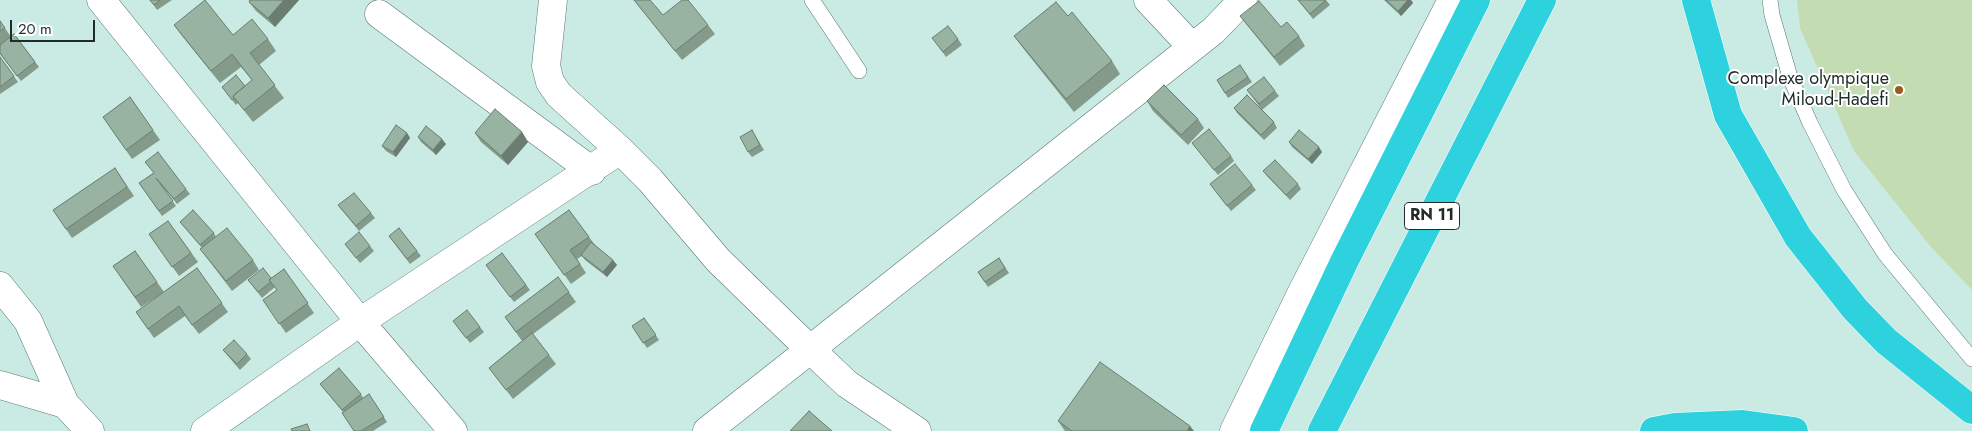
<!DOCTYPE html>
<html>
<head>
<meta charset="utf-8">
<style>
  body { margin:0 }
  #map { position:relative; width:1972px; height:431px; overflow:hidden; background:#caebe3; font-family:Jost,sans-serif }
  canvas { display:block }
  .scale { position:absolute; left:10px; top:20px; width:85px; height:22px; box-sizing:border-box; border:2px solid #1f2c29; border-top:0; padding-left:6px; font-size:15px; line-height:18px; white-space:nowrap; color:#1f2c29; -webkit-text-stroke:4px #fff; paint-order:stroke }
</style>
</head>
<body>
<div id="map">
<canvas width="1972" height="431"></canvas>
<div class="scale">20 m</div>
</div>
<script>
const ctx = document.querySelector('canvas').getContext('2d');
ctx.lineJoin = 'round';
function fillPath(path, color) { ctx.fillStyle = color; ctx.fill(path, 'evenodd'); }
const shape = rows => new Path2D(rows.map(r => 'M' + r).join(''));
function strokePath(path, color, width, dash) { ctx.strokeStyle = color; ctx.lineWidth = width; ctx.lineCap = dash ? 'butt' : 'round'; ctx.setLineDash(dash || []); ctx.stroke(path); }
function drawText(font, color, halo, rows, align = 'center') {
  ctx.font = font + ' Jost,sans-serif'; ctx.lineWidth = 4; ctx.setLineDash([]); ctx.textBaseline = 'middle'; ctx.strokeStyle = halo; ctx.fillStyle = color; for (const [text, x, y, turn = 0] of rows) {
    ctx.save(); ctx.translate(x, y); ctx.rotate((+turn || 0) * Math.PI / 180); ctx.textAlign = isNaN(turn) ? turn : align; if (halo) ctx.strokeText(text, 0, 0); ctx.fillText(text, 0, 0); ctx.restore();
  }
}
fillPath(shape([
  [1797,0,1972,0,1972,290,1931,247,1854,151,1800,28]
]), '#c4dcb2');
const lane = shape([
  [812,0,859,71],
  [1770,0,1772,15,1790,77,1810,123,1844,190,1885,254,1972,359]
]);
const street = shape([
  [101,0,360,322,453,431],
  [553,0,546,66,550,82,559,95,620,150,650,180,718,260,795,335,847,384,917,431],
  [1148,0,1192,47],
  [379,14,592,171],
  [0,286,28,321,65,404,90,431],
  [0,385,65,404],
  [205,431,360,322,620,150],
  [707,431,1213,31,1243,0],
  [1234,431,1303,290,1452,0]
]);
const highway = shape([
  [1696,0,1728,115,1798,237,1855,309,1886,341,1972,410],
  [1264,431,1345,260,1476,0],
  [1322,431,1542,0],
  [1654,431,1675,427,1743,424,1794,431]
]);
strokePath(lane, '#587770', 16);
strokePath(street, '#587770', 29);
strokePath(highway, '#fff', 29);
strokePath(lane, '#fff', 15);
strokePath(street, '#fff', 28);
strokePath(highway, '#2ed1de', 28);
fillPath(shape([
  [150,0,172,0,157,10],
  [250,0,299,0,275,27,256,11,249,2],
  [634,0,663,15,708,25,715,34,682,60],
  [1298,0,1326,0,1330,5,1313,19],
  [1384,0,1411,0,1413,3,1401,16],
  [1240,16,1281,27,1299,36,1305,46,1280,66,1247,25],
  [0,21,11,37,14,34,39,67,21,81,0,54],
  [174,25,233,35,268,39,276,51,259,65,284,98,253,122,238,103,236,105,222,87,245,86,252,80,241,67,220,83,183,37],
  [1014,36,1112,61,1120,74,1074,112,1023,48],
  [958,39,962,45,946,57,936,43],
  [0,57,18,82,0,94],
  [1240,65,1252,82,1228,98,1217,80],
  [1247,90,1275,91,1279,96,1262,110],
  [130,97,160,140,132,159,103,117],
  [1147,101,1198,119,1204,128,1188,145,1153,111],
  [1234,108,1274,122,1277,128,1264,140,1237,113],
  [752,130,764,150,752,157,748,152],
  [522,132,528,142,508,165,481,142,475,133],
  [407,133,410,138,396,157,386,151,382,146],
  [418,137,446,144,436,155,421,142],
  [1289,142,1322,152,1312,164,1292,147],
  [1192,143,1231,156,1234,161,1218,175],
  [115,168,134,196,72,238,53,210],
  [1263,171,1298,184,1301,189,1290,200,1267,176],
  [153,173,186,189,190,194,177,204,160,183,176,206,162,216,139,183],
  [1210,184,1252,185,1256,190,1231,211],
  [338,205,371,213,375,218,359,231],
  [569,210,595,245,617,265,607,277,585,260,582,256,577,259,586,273,571,284,535,234],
  [168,221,198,262,179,276,149,234],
  [180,222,214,233,216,237,253,260,259,270,232,291,207,258,200,249,202,248],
  [399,228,421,256,410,264,389,236],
  [345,244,370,246,374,251,360,263],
  [135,251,164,292,141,307,113,266],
  [502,253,530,290,514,302,486,265],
  [999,258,1009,273,988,287,978,272],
  [197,268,228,312,199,334,185,316,154,338,136,312],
  [284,269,314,313,286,333,263,300,277,290,275,287,262,298,248,280,271,278],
  [558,277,576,302,533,334,556,364,513,399,489,368,522,341,505,317],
  [644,318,659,340,647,348,632,326],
  [457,326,480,327,484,332,470,343],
  [223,350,247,354,251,359,240,370,227,355],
  [320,384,361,394,363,398,369,394,387,422,373,431,354,431,343,412],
  [1058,421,1194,431,1065,431]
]), '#849a8b');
fillPath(shape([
  [284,0,299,0,275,27,268,18],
  [1408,0,1411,0,1413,3,1401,16,1398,11],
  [522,132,528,142,508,165,501,156],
  [407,133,410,138,396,157,393,152],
  [442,139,446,144,436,155,433,150],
  [1319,147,1322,152,1312,164,1308,159],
  [613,260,617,265,607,277,603,272],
  [1190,426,1194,431,1187,431]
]), '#6b7d71');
const building = shape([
  [150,0,160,0,154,5,150,0],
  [205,0,233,35,252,19,268,39,250,53,275,85,244,110,233,96,252,80,232,54,211,71,174,25,205,0],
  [250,0,284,0,268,18,249,2,250,0],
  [634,0,650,0,663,15,682,0,688,0,708,25,675,51,634,0],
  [1298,0,1326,0,1310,14,1298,0],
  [1386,0,1408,0,1398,11,1386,0],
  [1259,1,1281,27,1287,22,1299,36,1274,57,1240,16,1259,1],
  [1056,2,1068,16,1072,12,1112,61,1066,99,1014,36,1056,2],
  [0,21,5,28,0,31,0,21],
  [948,26,958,39,943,52,932,38,948,26],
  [14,34,35,62,17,76,0,53,0,45,14,34],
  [0,57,14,76,0,87,0,57],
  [1240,65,1248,77,1225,93,1217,80,1240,65],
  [236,75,245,86,233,96,234,98,232,100,222,87,236,75],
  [1264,77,1275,91,1259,104,1247,90,1264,77],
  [1164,85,1198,119,1181,135,1147,101,1164,85],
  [1247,95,1274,122,1261,135,1234,108,1247,95],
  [130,97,153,130,126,150,103,117,130,97],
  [495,109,522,132,501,156,475,133,495,109],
  [396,125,407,133,393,152,382,146,396,125],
  [426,126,442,139,433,150,418,137,426,126],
  [1209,129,1231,156,1214,170,1192,143,1209,129],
  [752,130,760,145,748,152,740,137,752,130],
  [1299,130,1319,147,1308,159,1289,142,1299,130],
  [158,152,186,189,174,199,156,178,173,201,159,211,139,183,154,173,145,162,158,152],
  [1275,160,1298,184,1286,195,1263,171,1275,160],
  [1235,164,1252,185,1227,206,1210,184,1235,164],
  [115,168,127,187,66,229,53,210,115,168],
  [354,193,371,213,356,226,338,205,354,193],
  [193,210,214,233,200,245,180,222,193,210],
  [569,210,589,237,570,250,580,264,564,275,535,234,569,210],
  [168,221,191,253,172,267,149,234,168,221],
  [227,228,253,260,226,281,200,249,227,228],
  [399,228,417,251,407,259,389,236,399,228],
  [359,232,370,246,356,258,345,244,359,232],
  [591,242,613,260,603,272,581,255,591,242],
  [135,251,157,282,135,297,113,266,135,251],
  [502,253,526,285,510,297,486,265,502,253],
  [999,258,1005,268,985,282,978,272,999,258],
  [197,268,222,303,192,325,179,306,148,329,136,312,197,268],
  [263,268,271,278,269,280,271,282,258,292,248,280,263,268],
  [284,269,308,303,279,324,263,300,277,290,269,280,284,269],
  [558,277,569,292,516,332,505,317,558,277],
  [467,310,480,327,466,338,453,321,467,310],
  [644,318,656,335,643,343,632,326,644,318],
  [532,333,549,355,506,390,489,368,532,333],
  [234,340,247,354,237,364,223,350,234,340],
  [1100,362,1190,426,1187,431,1072,431,1058,421,1100,362],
  [339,368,361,394,342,410,320,384,339,368],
  [369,394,384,417,361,431,354,431,342,413,369,394],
  [809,411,832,431,790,431,809,411],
  [307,424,310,431,292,431,291,429,307,424]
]);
fillPath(building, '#99b3a2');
strokePath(building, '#6b7d71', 1);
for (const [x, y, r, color] of [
  [1899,90,5,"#985c1e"]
]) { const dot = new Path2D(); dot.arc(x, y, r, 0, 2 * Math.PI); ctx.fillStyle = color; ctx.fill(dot); strokePath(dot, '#fff', 2); }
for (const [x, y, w] of [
  [1432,216,55]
]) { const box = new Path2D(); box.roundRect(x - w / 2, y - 13.5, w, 27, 4); ctx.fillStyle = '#fff'; ctx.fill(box); strokePath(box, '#1f2c29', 1); }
drawText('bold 16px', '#1f2c29', null, [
  ["RN 11",1432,216]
]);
drawText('18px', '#1f2c29', '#fff', [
  ["Complexe olympique",1889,80],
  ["Miloud-Hadefi",1889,101]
], 'right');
</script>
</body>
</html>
